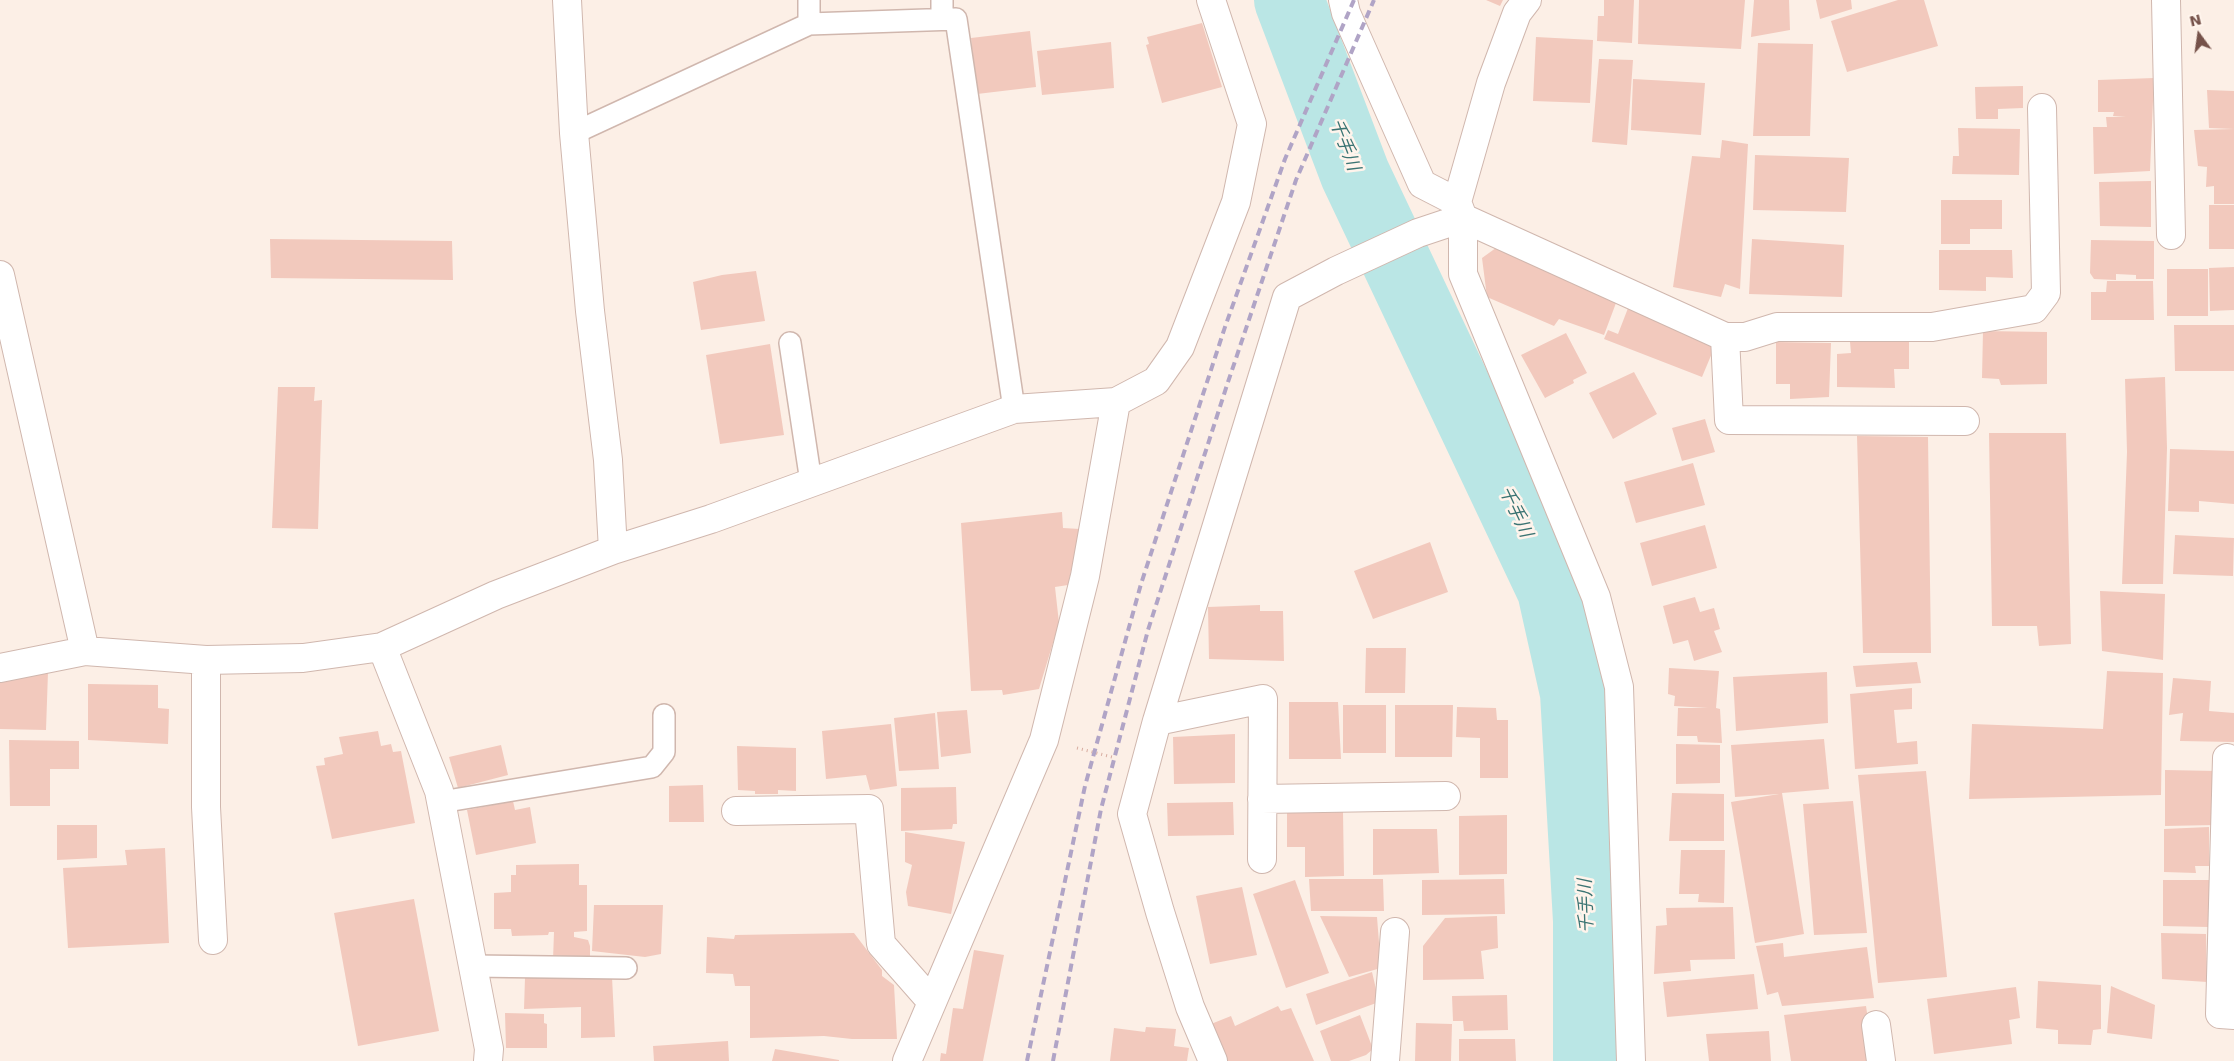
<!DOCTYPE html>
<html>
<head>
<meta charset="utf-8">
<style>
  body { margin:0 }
  #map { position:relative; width:2234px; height:1061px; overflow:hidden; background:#fcefe6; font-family:"DejaVu Sans",sans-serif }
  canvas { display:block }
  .north { position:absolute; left:2174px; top:10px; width:50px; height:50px; -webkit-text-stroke:4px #fff4ec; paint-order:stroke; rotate:346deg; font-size:14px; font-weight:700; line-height:20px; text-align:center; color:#76524a }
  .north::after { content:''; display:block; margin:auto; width:18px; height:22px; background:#76524a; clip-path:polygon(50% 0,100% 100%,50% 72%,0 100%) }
</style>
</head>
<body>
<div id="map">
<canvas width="2234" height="1061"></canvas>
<div class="north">N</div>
</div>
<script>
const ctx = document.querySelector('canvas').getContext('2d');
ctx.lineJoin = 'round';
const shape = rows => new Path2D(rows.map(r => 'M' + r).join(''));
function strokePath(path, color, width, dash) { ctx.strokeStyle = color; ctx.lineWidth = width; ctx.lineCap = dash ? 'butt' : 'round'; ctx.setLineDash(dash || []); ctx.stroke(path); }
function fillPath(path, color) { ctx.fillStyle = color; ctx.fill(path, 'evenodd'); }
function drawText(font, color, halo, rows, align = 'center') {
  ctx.font = font + ' "DejaVu Sans","Noto Sans JP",sans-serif'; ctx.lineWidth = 5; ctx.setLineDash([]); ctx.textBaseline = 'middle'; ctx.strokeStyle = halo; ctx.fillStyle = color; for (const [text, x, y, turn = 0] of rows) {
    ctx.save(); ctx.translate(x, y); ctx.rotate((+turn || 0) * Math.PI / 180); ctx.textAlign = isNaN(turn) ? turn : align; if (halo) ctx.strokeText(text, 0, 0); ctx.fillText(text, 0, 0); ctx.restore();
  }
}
strokePath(shape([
  [1289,0,1355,174,1552,590,1575,693,1588,921,1588,1061]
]), '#bae6e5', 70);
fillPath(shape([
  [1486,0,1503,0,1500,6],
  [1604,0,1634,0,1632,43,1597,41,1598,16,1604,16],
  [1639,0,1745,0,1741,49,1638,44],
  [1754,0,1789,0,1790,30,1751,37],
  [1816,0,1851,0,1852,9,1820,19],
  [1898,0,1924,0,1938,46,1847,72,1831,21],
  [1202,23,1222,87,1162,103,1146,45,1149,44,1147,37],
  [1030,31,1036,87,977,94,971,38],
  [1536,37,1593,40,1590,103,1533,101],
  [1111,42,1114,88,1042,95,1037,51],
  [1758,43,1813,44,1810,136,1753,136],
  [1599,59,1633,60,1627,145,1592,142],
  [2154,78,2150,171,2094,174,2093,127,2107,127,2106,117,2126,117,2113,116,2114,112,2098,112,2098,80],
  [1633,79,1705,83,1701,135,1631,130],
  [2023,86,2023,108,1998,109,1998,119,1976,119,1975,87],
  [2207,90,2234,91,2234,129,2209,128],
  [1958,128,2020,129,2019,175,1952,174,1953,156,1959,156],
  [2234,129,2234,204,2214,204,2214,186,2206,187,2207,167,2198,166,2194,130],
  [1722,140,1748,144,1740,289,1725,284,1721,297,1673,287,1692,156,1720,158],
  [1755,155,1849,158,1846,212,1753,210],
  [2151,181,2151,227,2100,226,2099,182],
  [1941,200,2002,200,2002,229,1970,229,1970,244,1941,244],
  [2209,205,2234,205,2234,249,2209,249],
  [270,239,452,241,453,280,271,278],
  [1752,239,1844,245,1842,297,1749,294],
  [2091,240,2154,241,2154,279,2136,279,2136,275,2116,274,2116,280,2094,279,2090,273],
  [1500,245,1619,295,1604,335,1559,319,1554,326,1487,297,1482,258],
  [1939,250,2012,250,2013,278,1986,277,1986,291,1939,290],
  [2234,267,2234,310,2210,311,2209,268],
  [2167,269,2208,269,2208,316,2167,316],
  [756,271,765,321,701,330,693,282,722,275],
  [2107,281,2153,281,2154,320,2091,320,2091,292,2106,292],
  [1630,303,1646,309,1644,316,1715,346,1702,377,1604,339,1608,330,1618,334],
  [2174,325,2234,325,2234,371,2175,371],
  [1983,331,2047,332,2047,384,2001,385,1999,379,1982,378],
  [1566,333,1587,373,1573,380,1574,383,1545,398,1521,355],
  [1776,342,1831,343,1829,397,1790,399,1790,384,1776,384],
  [1850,342,1909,342,1909,369,1894,369,1895,388,1837,387,1837,354,1851,353],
  [770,344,784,435,720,444,706,355],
  [1634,372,1657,414,1613,439,1589,393],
  [2165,377,2167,448,2163,584,2122,584,2127,452,2125,379],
  [278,387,315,387,314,401,322,400,318,529,272,528],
  [1705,419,1715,452,1682,461,1672,428],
  [1989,433,2066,433,2071,644,2039,646,2037,626,1992,626],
  [1857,436,1928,437,1931,653,1863,653],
  [2170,449,2234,451,2234,504,2199,501,2199,512,2168,511],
  [1693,463,1705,505,1636,523,1624,482],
  [1062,512,1063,528,1080,529,1068,585,1055,587,1059,623,1039,689,1003,695,1002,690,971,691,961,523],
  [1705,525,1717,568,1652,586,1640,543],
  [2175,535,2234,538,2233,576,2173,574],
  [1430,542,1448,592,1373,619,1354,571],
  [2100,591,2165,594,2163,660,2102,651],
  [1695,597,1700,612,1714,608,1720,629,1714,631,1722,652,1694,661,1688,640,1673,644,1663,606],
  [1260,605,1260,611,1283,611,1284,661,1209,659,1208,607],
  [1366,648,1406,648,1405,693,1365,693],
  [1917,662,1921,683,1856,687,1853,666],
  [1669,668,1719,671,1716,708,1720,709,1722,743,1698,742,1697,736,1677,736,1678,708,1708,708,1674,706,1675,696,1668,694],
  [2107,671,2163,673,2161,795,1969,799,1972,724,2103,729],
  [48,672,46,730,0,729,0,676],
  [1827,672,1828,723,1736,731,1733,677],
  [2173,678,2211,681,2209,711,2234,713,2234,742,2180,741,2183,713,2169,715],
  [88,684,158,685,158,708,169,709,168,744,88,740],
  [1912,688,1912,709,1894,710,1897,743,1917,741,1918,764,1855,769,1850,694],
  [1289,702,1338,702,1341,759,1289,759],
  [1343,705,1386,705,1386,753,1343,753],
  [1395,705,1453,705,1452,757,1395,757],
  [1457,707,1496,708,1497,720,1508,720,1508,778,1480,778,1480,738,1456,737],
  [967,710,971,753,941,757,937,712],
  [935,713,939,769,899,771,894,718],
  [891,724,897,786,870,790,866,775,826,779,822,731],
  [378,731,381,746,391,744,393,752,401,751,415,823,332,839,316,766,325,765,324,758,343,754,339,737],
  [1235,734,1235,783,1174,784,1173,737],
  [1824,739,1829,789,1782,793,1804,934,1755,943,1731,802,1779,794,1735,797,1731,745],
  [9,740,79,741,79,769,50,769,50,806,10,806],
  [1676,744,1720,745,1720,783,1676,784],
  [501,745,508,775,458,788,449,757],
  [737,746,796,748,796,791,778,790,778,794,755,794,755,791,738,790],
  [2165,770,2217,771,2215,825,2165,826],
  [1926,771,1947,977,1878,983,1858,775],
  [703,785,704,822,669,822,669,786],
  [956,787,957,824,953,824,952,829,901,831,901,788],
  [1672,793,1724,794,1724,841,1669,841],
  [513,801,515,810,530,807,536,843,476,855,467,810],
  [1853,801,1867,933,1814,935,1803,804],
  [1233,802,1234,835,1168,836,1167,803],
  [1343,812,1344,876,1305,877,1305,847,1287,847,1287,813],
  [1507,815,1507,874,1459,875,1459,816],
  [57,825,97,825,97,858,57,860],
  [2209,827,2209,866,2195,866,2196,873,2164,872,2164,829],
  [1373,829,1437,829,1439,873,1373,875],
  [905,832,965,842,951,914,908,906,906,892,912,865,905,862],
  [165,848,169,943,68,948,63,868,127,865,125,850],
  [1681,850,1725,850,1724,903,1698,902,1699,894,1679,894],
  [579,864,579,885,587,885,587,931,574,932,574,937,588,940,590,946,590,960,553,960,554,932,549,932,548,935,512,936,511,929,494,929,494,893,511,892,511,875,516,875,516,865],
  [1309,879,1383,879,1384,911,1311,911],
  [1504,879,1505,914,1422,915,1422,880],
  [1295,880,1329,973,1286,988,1253,894],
  [2163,880,2210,880,2208,927,2163,926],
  [1242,887,1257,955,1210,964,1196,896],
  [414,899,439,1031,358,1046,334,913],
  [594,905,663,905,661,954,645,957,592,951],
  [1733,907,1735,959,1690,960,1691,971,1654,974,1656,926,1667,925,1666,908],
  [1320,916,1377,917,1381,968,1349,977],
  [1497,916,1498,948,1481,951,1484,979,1423,980,1423,946,1445,918],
  [854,933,882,970,882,976,894,985,897,1039,852,1039,824,1036,750,1038,750,986,735,986,733,974,706,973,707,937,734,939,735,935],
  [2161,933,2206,934,2207,982,2162,979],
  [1783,943,1784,957,1867,947,1874,998,1782,1006,1778,992,1767,995,1756,946],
  [974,950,1004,955,983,1061,940,1061,941,1053,946,1054,953,1008,963,1009],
  [1372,972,1379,1002,1316,1025,1306,994],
  [1754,974,1758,1009,1667,1017,1663,982],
  [612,977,615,1037,581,1038,581,1007,524,1009,525,978],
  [2038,981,2101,985,2101,1029,2093,1030,2091,1045,2058,1044,2058,1030,2036,1028],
  [2111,986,2155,1005,2152,1039,2107,1033],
  [2016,987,2020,1018,2009,1020,2012,1044,1934,1054,1927,999],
  [1507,995,1508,1030,1464,1031,1463,1021,1453,1021,1452,996],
  [1278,1006,1281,1011,1291,1008,1314,1061,1223,1061,1206,1026,1231,1016,1235,1026],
  [1866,1006,1874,1061,1791,1061,1784,1015],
  [505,1013,544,1014,544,1023,547,1024,547,1048,506,1048],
  [1360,1015,1373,1049,1366,1055,1349,1061,1331,1061,1320,1031],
  [1416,1023,1452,1024,1451,1061,1415,1061],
  [1146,1027,1176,1029,1174,1046,1189,1048,1187,1061,1110,1061,1114,1028,1145,1032],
  [1769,1031,1771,1061,1709,1061,1706,1034],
  [1459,1039,1515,1039,1516,1061,1459,1061],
  [728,1041,729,1061,654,1061,653,1046],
  [775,1049,839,1060,839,1061,772,1061]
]), '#f2c9bd');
const service = shape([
  [809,0,809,24],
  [942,0,942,19],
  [574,133,809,24,956,19,1014,409],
  [790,343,811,482],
  [441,802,652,767,664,752,664,715],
  [473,966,626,968]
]);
const minor = shape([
  [567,0,574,133,590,311,608,460,613,550],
  [1343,0,1346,13,1422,184,1457,202],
  [1527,0,1517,13,1491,83,1457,202,1463,218,1463,274,1596,597,1619,687,1631,1061],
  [2166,0,2171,235],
  [0,275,85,651],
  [1725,337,1729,420,1965,421],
  [382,647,439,791,489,1049,488,1061],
  [206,660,206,807,213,940],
  [0,668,85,651,206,660,303,658,382,647,496,595,613,550,711,519,1014,409,1116,402,1156,381,1180,347,1236,202,1252,124,1211,0],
  [1157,721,1287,297,1336,271,1418,233,1463,218,1725,337,1745,337,1777,327,1932,327,2034,309,2046,293,2042,108],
  [2227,758,2220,1014,2234,1015],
  [1262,799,1446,796],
  [736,811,869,809,881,944,932,1002],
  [1876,1025,1881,1061],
  [907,1061,1044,740,1085,576,1116,402],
  [1213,1061,1190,1007,1160,912,1132,814,1157,721,1263,699,1262,859],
  [1385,1061,1395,932]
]);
strokePath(service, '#d0b7ae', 24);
strokePath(minor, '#d0b7ae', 30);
strokePath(shape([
  [1077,748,1112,757]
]), '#d7aca0', 3, [1, 4]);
strokePath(service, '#fff', 21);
strokePath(minor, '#fff', 28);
strokePath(shape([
  [1027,1061,1085,786,1141,584,1225,327,1285,159,1354,0],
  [1053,1061,1101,809,1148,630,1227,385,1296,180,1374,0]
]), '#b0a4c6', 4, [8, 5]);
drawText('italic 18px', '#3b7473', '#fff4ec', [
  ["千手川",1344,145,69],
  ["千手川",1515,512,65],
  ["千手川",1587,906,-92]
]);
</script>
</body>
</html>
